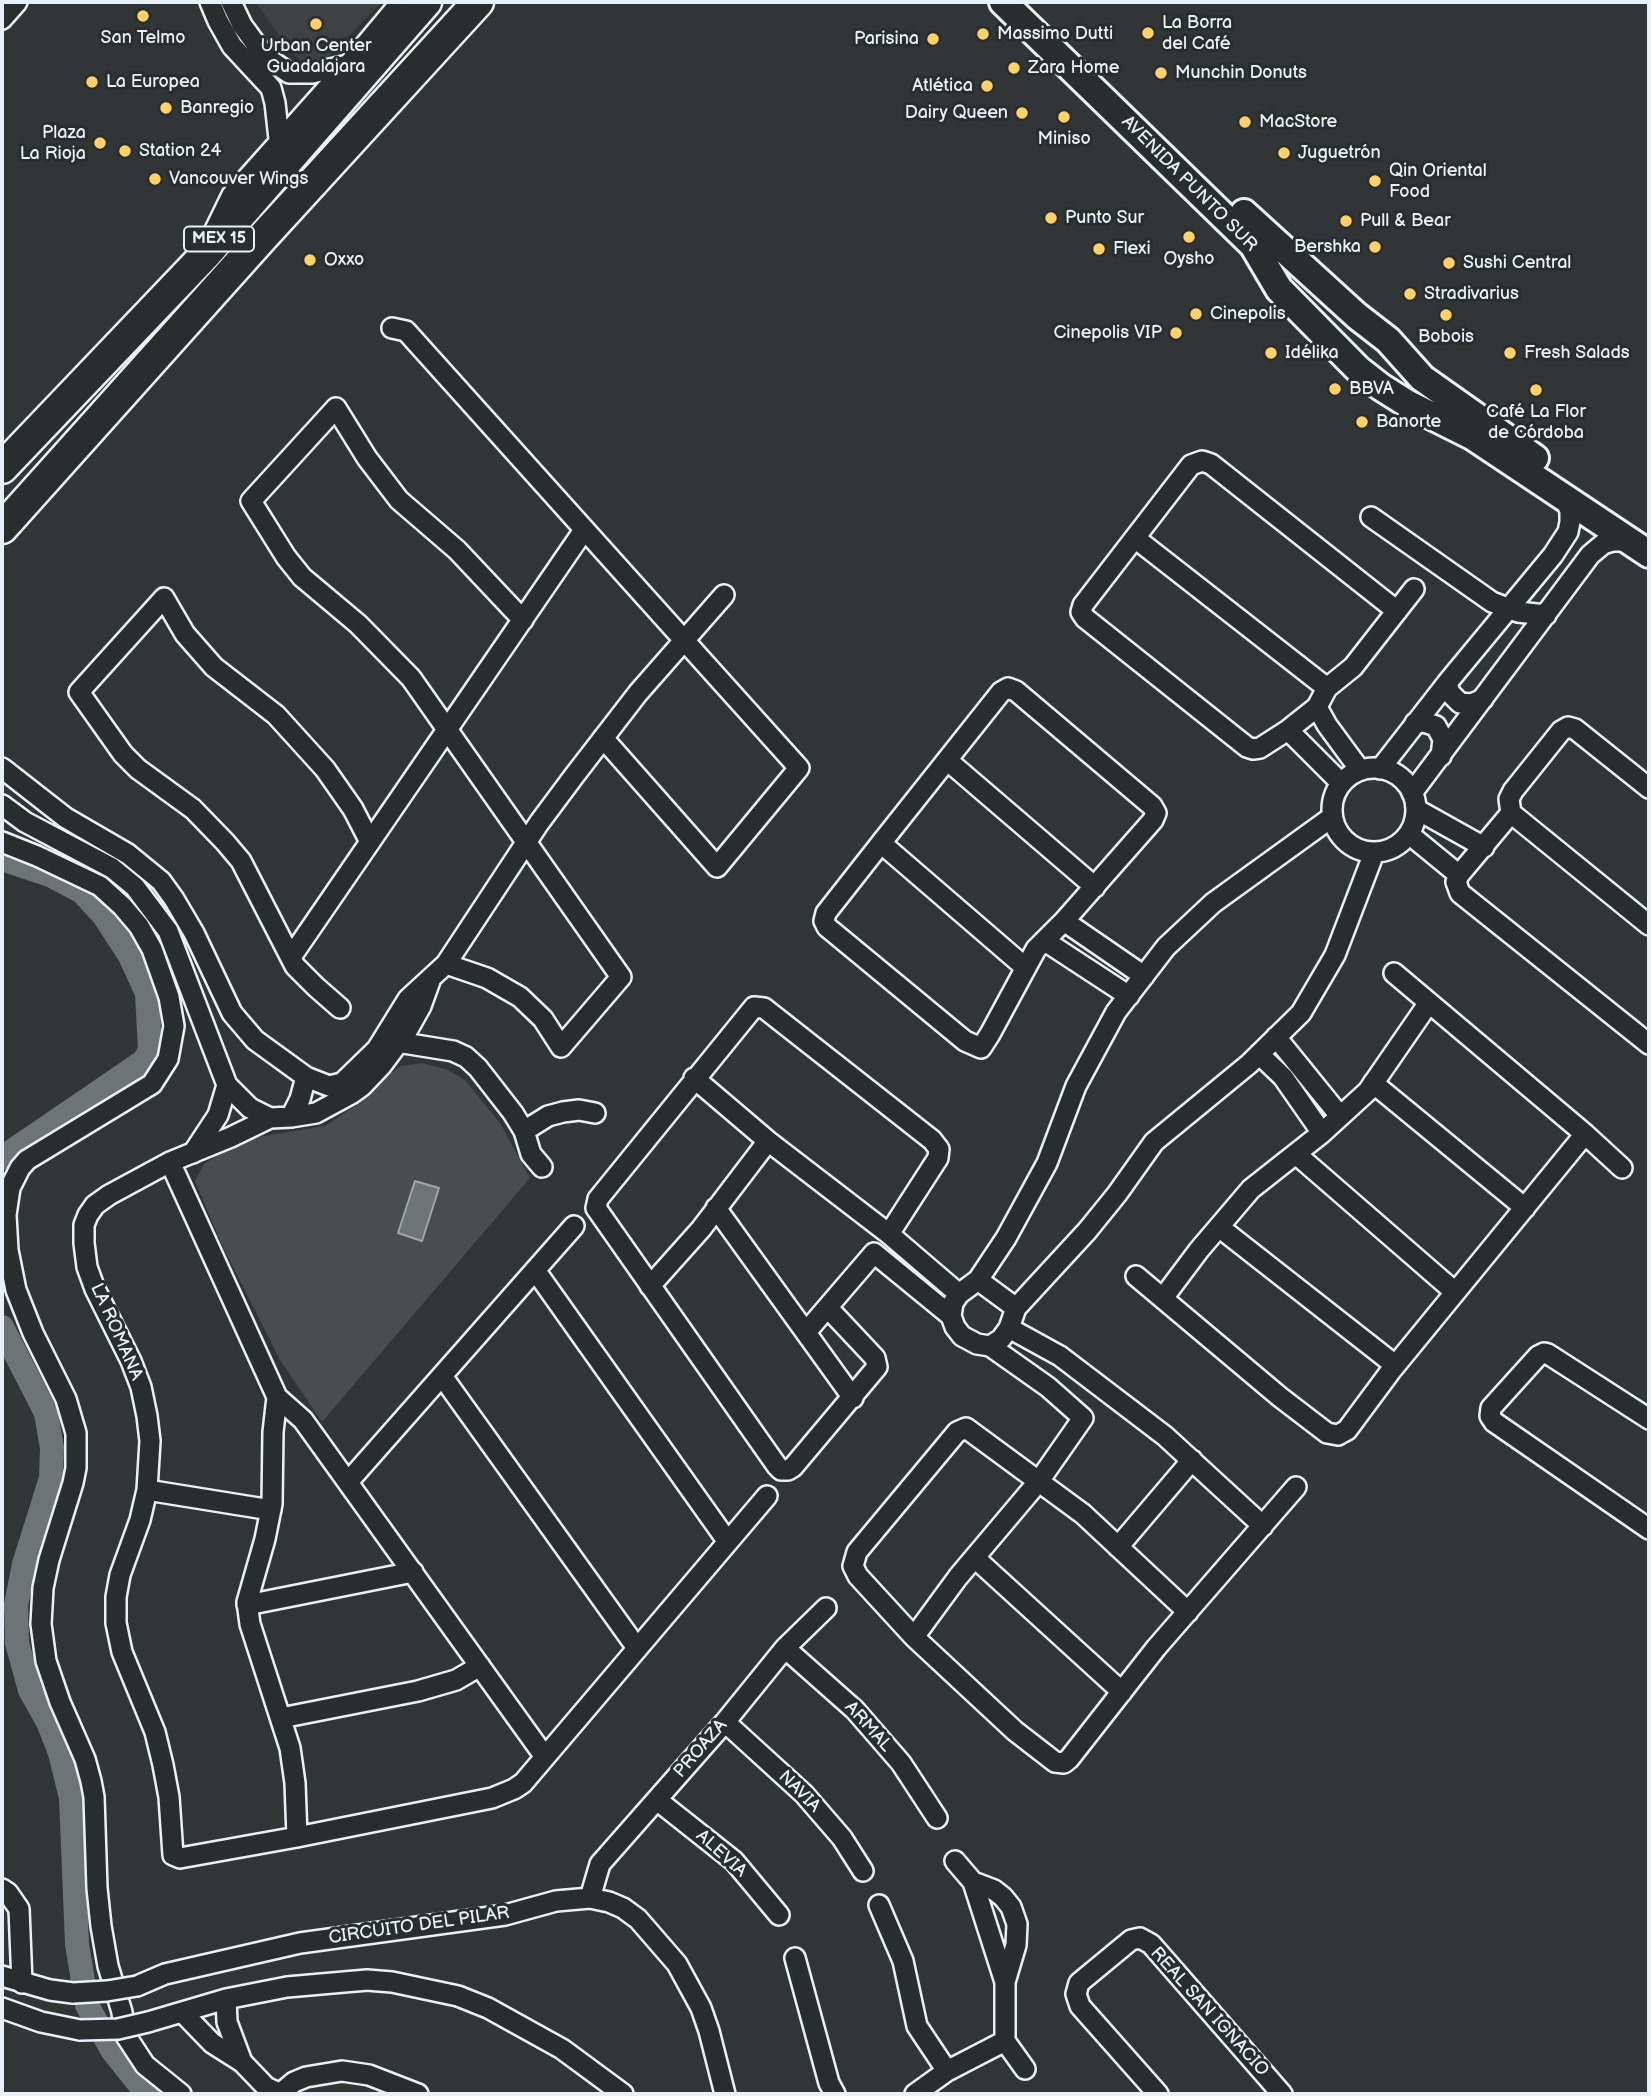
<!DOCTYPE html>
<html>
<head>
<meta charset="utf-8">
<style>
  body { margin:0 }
  #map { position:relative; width:1651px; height:2096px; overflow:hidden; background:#323536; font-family:"Balsamiq Sans",sans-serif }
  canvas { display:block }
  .frame { position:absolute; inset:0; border:4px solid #e8f1f8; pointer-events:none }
</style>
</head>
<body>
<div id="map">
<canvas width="1651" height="2096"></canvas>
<div class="frame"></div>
</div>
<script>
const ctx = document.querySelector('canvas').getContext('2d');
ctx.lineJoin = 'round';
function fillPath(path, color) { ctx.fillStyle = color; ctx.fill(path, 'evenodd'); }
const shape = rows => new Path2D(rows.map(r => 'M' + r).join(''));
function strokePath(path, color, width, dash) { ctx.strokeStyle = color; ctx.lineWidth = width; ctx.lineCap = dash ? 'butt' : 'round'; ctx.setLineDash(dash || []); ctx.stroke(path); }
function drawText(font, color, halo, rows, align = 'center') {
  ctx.font = font + ' "Balsamiq Sans",sans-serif'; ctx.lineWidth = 6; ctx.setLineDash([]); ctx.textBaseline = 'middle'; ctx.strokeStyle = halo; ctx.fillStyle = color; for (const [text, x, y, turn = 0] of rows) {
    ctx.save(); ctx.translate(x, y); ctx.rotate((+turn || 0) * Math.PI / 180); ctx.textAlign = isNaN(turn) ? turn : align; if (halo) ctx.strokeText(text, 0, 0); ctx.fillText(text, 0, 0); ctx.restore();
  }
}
fillPath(shape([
  [256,2,382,2,324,61,299,60,286,46]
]), '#3f4244');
fillPath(shape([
  [422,1063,448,1070,465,1080,500,1123,530,1178,322,1422,280,1360,222,1245,195,1181,204,1164,240,1140,325,1126,361,1102,378,1083,401,1066]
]), '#494d4f');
const water = shape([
  [415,1181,439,1188,422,1241,398,1233,415,1181]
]);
fillPath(water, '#6e7376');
strokePath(water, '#9fa5aa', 2);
strokePath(shape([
  [2,859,50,875,82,892,104,916,130,956,147,993,150,1050,144,1061,2,1158],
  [2,1327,46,1413,52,1448,51,1478,24,1564,16,1605,17,1643,30,1690,48,1722,60,1753,71,1798,77,1944,87,2005,112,2050,147,2094]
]), '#6e7376', 24);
const minor = shape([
  [210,2,218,21,232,46,271,88,275,103,279,139],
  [231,2,242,25,258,47,267,58,289,73,312,73,348,65],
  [2,19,17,2],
  [212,236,232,195,355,57,401,2],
  [392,328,406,331,799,768,717,867,603,738],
  [1371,517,1492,602,1518,612,1546,615],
  [1135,538,1327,688],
  [1397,611,1211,464,1202,461,1191,465,1083,605,1081,612,1085,618,1247,747,1253,749,1260,748,1288,730,1317,707,1327,688,1353,667,1414,589],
  [1447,683,1450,693,1460,703,1472,704,1483,699],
  [1008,688,1016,691,1152,806,1156,813,1153,820,1064,921,1036,949,990,1034,981,1048,965,1041,827,927,824,921,826,913,881,843,1001,692,1008,688],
  [1317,707,1327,725,1360,770],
  [1415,723,1424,722,1436,726,1443,739,1441,756],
  [1288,730,1341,783],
  [947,760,1095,887],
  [2,768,66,818,128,854,161,881,174,899,194,933,232,1013,255,1040,306,1077,329,1086,342,1083,377,1049,408,999,446,964,539,823,574,776,638,693,724,595],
  '1332 810a42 42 0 1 1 84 0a42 42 0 1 1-84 0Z',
  [1380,769,1447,683,1553,555,1568,532,1570,522,1570,511,1566,501,1560,496],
  [1649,788,1575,729,1568,727,1561,731,1513,791,1509,799,1511,813,1459,875,1456,882,1460,893,1649,1044],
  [1412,793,1590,555,1603,544,1613,541,1632,541],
  [2,805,25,822,112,868,135,887,168,931,227,1085,250,1108,270,1118],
  [1416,809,1484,847],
  [1511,813,1649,925],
  [1332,817,1213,903,1166,947,1116,1012,1076,1086,1047,1163,1006,1238,978,1280,959,1294,953,1303,951,1316,955,1327,962,1336,977,1344,990,1346,1001,1339,1009,1328,1016,1308,1087,1231,1117,1194,1154,1142,1249,1064,1301,1013,1335,955,1374,853],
  [1409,834,1459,875],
  [2,842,37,856,100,886,122,906,139,926,152,949,169,997,174,1026,168,1059,152,1084,27,1160,20,1168,10,1188,6,1215,8,1250,16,1290,33,1333,66,1399,76,1433,76,1468,73,1483,49,1560,43,1588,41,1624,46,1661,60,1702,85,1759,91,1781,94,1797,97,1888,101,1926,108,1966,122,2012,124,2033,145,2065,181,2094],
  [881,843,1026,968],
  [1064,921,1144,976],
  [1045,941,1129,996],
  [291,957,584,530],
  [446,964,487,978,520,997,543,1019,561,1047,621,977,411,678,358,624,302,577,286,557,251,501,336,408,367,458,399,500,457,550,523,620],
  [1394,973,1585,1134,1622,1168],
  [430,981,421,1006,407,1031,381,1066,362,1086,351,1094,316,1113,291,1117,270,1118,231,1137,170,1162,109,1195,95,1205,88,1215,84,1225,84,1243,87,1267,95,1289,131,1361,141,1387,147,1416,150,1441,147,1490,140,1520,120,1575,116,1597,116,1623,122,1652,155,1732,163,1765,169,1797,173,1855,180,1858,297,1837,492,1798,514,1789,523,1783,767,1496],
  [340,1008,316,987,295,966,241,861,225,842,193,809,138,769,123,754,79,692,164,598,185,634,214,667,276,715,325,769,353,809,370,842],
  [1276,1037,1340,1116],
  [391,1041,453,1051,466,1057,478,1068,513,1113,524,1131,531,1154,542,1167],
  [1259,1054,1283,1077,1322,1133],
  [694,1078,768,1141,889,1234,959,1294],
  [1373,1083,1525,1208],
  [291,1117,300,1099,306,1077],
  [524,1131,548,1116,563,1112,579,1110,595,1113],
  [193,1153,218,1115,227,1085],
  [1296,1154,1455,1292],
  [170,1162,277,1397,273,1432,272,1504,265,1539,247,1602,250,1624,290,1748,295,1783,297,1837],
  [716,1208,853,1398],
  [1219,1227,1395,1365],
  [535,1270,728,1542],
  [1136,1276,1280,1397,1327,1433,1338,1435,1347,1430,1390,1372,1585,1134],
  [978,1280,1016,1308],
  [650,1286,701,1229,768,1141],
  [1163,1298,1199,1250,1251,1189,1322,1133,1368,1091,1428,1004],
  [828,1308,875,1358,877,1367,793,1467,788,1470,781,1470,777,1466,596,1208,598,1199,754,1007,764,1008,932,1140,939,1149,938,1158,889,1234],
  [1009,1328,1060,1356,1165,1436,1263,1526],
  [807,1331,874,1253,951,1316],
  [990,1346,1048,1387,1083,1418,1039,1481,958,1577,914,1637,1015,1731,1055,1762,1064,1763,1069,1759,1156,1648,1296,1487],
  [442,1376,637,1648],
  [277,1397,303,1420,545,1757],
  [1649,1419,1548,1354,1544,1353,1538,1356,1491,1408,1490,1416,1494,1422,1649,1529],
  [348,1482,574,1226],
  [147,1490,271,1510],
  [1118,1547,1192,1460],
  [975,1558,1122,1692],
  [247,1605,413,1572],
  [914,1637,858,1576,853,1566,857,1552,957,1432,966,1428,1083,1514,1188,1612],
  [785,1648,855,1710,901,1763,937,1818],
  [281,1718,418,1691,456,1680,480,1666],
  [725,1722,804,1794,842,1838,863,1871],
  [657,1800,734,1861,779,1915],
  [955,1861,973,1882,1005,1982,1005,2041,1025,2069],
  [973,1882,994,1890,1003,1897,1011,1907,1017,1924,1016,1945,1005,1982],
  [2,1889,8,1893,19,1909,22,1983],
  [590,1898,600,1864,725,1722,785,1648,826,1608],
  [879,1905,903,1961,917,2026,947,2071],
  [795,1958,829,2083,835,2094],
  [2,1976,50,1990,73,1993],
  [137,1986,165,1974,300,1943,505,1915,556,1901,590,1898,609,1902,623,1908,638,1919,677,1964,701,2008,709,2031,725,2094],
  [226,1999,227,2022,242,2062],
  [2,2008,41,2022,80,2030],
  [182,2012,212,2043,242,2062,266,2087,281,2094],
  [148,2022,226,1999,287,1987,367,1980,392,1982,458,1996,488,2008,562,2049,623,2094],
  [281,2093,294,2082,306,2077,342,2071,369,2075,418,2094],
  [915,2094,947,2071,1005,2041],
  [1158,2094,1080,2006,1076,1994,1079,1983,1131,1940,1140,1938,1151,1944,1282,2094]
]);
const major = shape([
  [1003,2,1253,245,1279,289,1358,369,1381,387,1408,404,1472,436,1649,554],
  [1244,213,1357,316,1388,340,1422,378,1535,458]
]);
const highway = shape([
  [2,468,206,254,426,2],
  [2,528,261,239,478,2]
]);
strokePath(minor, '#e8f1f8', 24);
strokePath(major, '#e8f1f8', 32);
strokePath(highway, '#e8f1f8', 35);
strokePath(minor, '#2a2d2e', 19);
strokePath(major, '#2a2d2e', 26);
strokePath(highway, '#2a2d2e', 30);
const minorBridge = shape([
  [73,1993,107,1991,137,1986],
  [80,2030,118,2029,148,2022]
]);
strokePath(minorBridge, '#e8f1f8', 24, []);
strokePath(minorBridge, '#2a2d2e', 19);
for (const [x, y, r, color] of [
  [143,16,7,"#ffd166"],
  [316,24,7,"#ffd166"],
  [1148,33,7,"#ffd166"],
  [983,34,7,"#ffd166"],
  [933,39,7,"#ffd166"],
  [1014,68,7,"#ffd166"],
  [1161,73,7,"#ffd166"],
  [92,82,7,"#ffd166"],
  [987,86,7,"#ffd166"],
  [166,108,7,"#ffd166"],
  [1022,113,7,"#ffd166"],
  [1064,117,7,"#ffd166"],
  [1245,122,7,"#ffd166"],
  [100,143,7,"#ffd166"],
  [125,151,7,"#ffd166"],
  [1284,153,7,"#ffd166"],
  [155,179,7,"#ffd166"],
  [1375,181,7,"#ffd166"],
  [1051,218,7,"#ffd166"],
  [1346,221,7,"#ffd166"],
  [1189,237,7,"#ffd166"],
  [1375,247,7,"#ffd166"],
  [1099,249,7,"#ffd166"],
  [310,260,7,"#ffd166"],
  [1449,263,7,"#ffd166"],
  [1410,294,7,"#ffd166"],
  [1196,314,7,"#ffd166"],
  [1446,315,7,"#ffd166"],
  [1176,333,7,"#ffd166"],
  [1271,353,7,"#ffd166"],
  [1510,353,7,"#ffd166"],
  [1335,389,7,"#ffd166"],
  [1536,390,7,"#ffd166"],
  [1362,422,7,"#ffd166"]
]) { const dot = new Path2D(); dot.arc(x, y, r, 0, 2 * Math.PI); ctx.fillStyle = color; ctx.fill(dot); strokePath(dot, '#2a2d2e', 2.5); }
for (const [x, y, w] of [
  [219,239,70]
]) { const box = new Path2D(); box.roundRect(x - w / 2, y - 12.5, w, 25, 5); ctx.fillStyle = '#2a2d2e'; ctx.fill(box); strokePath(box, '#e8f1f8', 2); }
drawText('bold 16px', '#e8f1f8', null, [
  ["MEX 15",219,239]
]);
drawText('18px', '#e8f1f8', '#2a2d2e', [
  ["La Borra",1162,23],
  ["del Café",1162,44],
  ["Massimo Dutti",997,34],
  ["San Telmo",143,38,"center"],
  ["Parisina",919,39,"right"],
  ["Urban Center",316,46,"center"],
  ["Guadalajara",316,67,"center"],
  ["Zara Home",1028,68],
  ["Munchin Donuts",1175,73],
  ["La Europea",106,82],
  ["Atlética",973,86,"right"],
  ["Banregio",180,108],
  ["Dairy Queen",1008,113,"right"],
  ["MacStore",1259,122],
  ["Plaza",86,133,"right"],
  ["La Rioja",86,154,"right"],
  ["Miniso",1064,139,"center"],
  ["Station 24",139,151],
  ["Juguetrón",1298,153],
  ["Qin Oriental",1389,171],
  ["Food",1389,192],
  ["Vancouver Wings",169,179],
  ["Punto Sur",1065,218],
  ["Pull & Bear",1360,221],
  ["Bershka",1361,247,"right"],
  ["Flexi",1113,249],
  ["Oysho",1189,259,"center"],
  ["Oxxo",324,260],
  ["Sushi Central",1463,263],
  ["Stradivarius",1424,294],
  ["Cinepolis",1210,314],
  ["Cinepolis VIP",1162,333,"right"],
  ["Bobois",1446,337,"center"],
  ["Idélika",1285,353],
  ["Fresh Salads",1524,353],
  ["BBVA",1349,389],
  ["Café La Flor",1536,412,"center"],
  ["de Córdoba",1536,433,"center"],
  ["Banorte",1376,422]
], 'left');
drawText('18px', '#e8f1f8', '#2a2d2e', [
  ["AVENIDA PUNTO SUR",1189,184,45],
  ["LA ROMANA",116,1332,66],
  ["ARMAL",868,1727,48],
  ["PROAZA",701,1749,-49],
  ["NAVIA",799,1792,45],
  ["ALEVIA",721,1854,42],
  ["CIRCUITO DEL PILAR",419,1926,-8],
  ["REAL SAN IGNACIO",1209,2012,48]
]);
</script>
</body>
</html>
